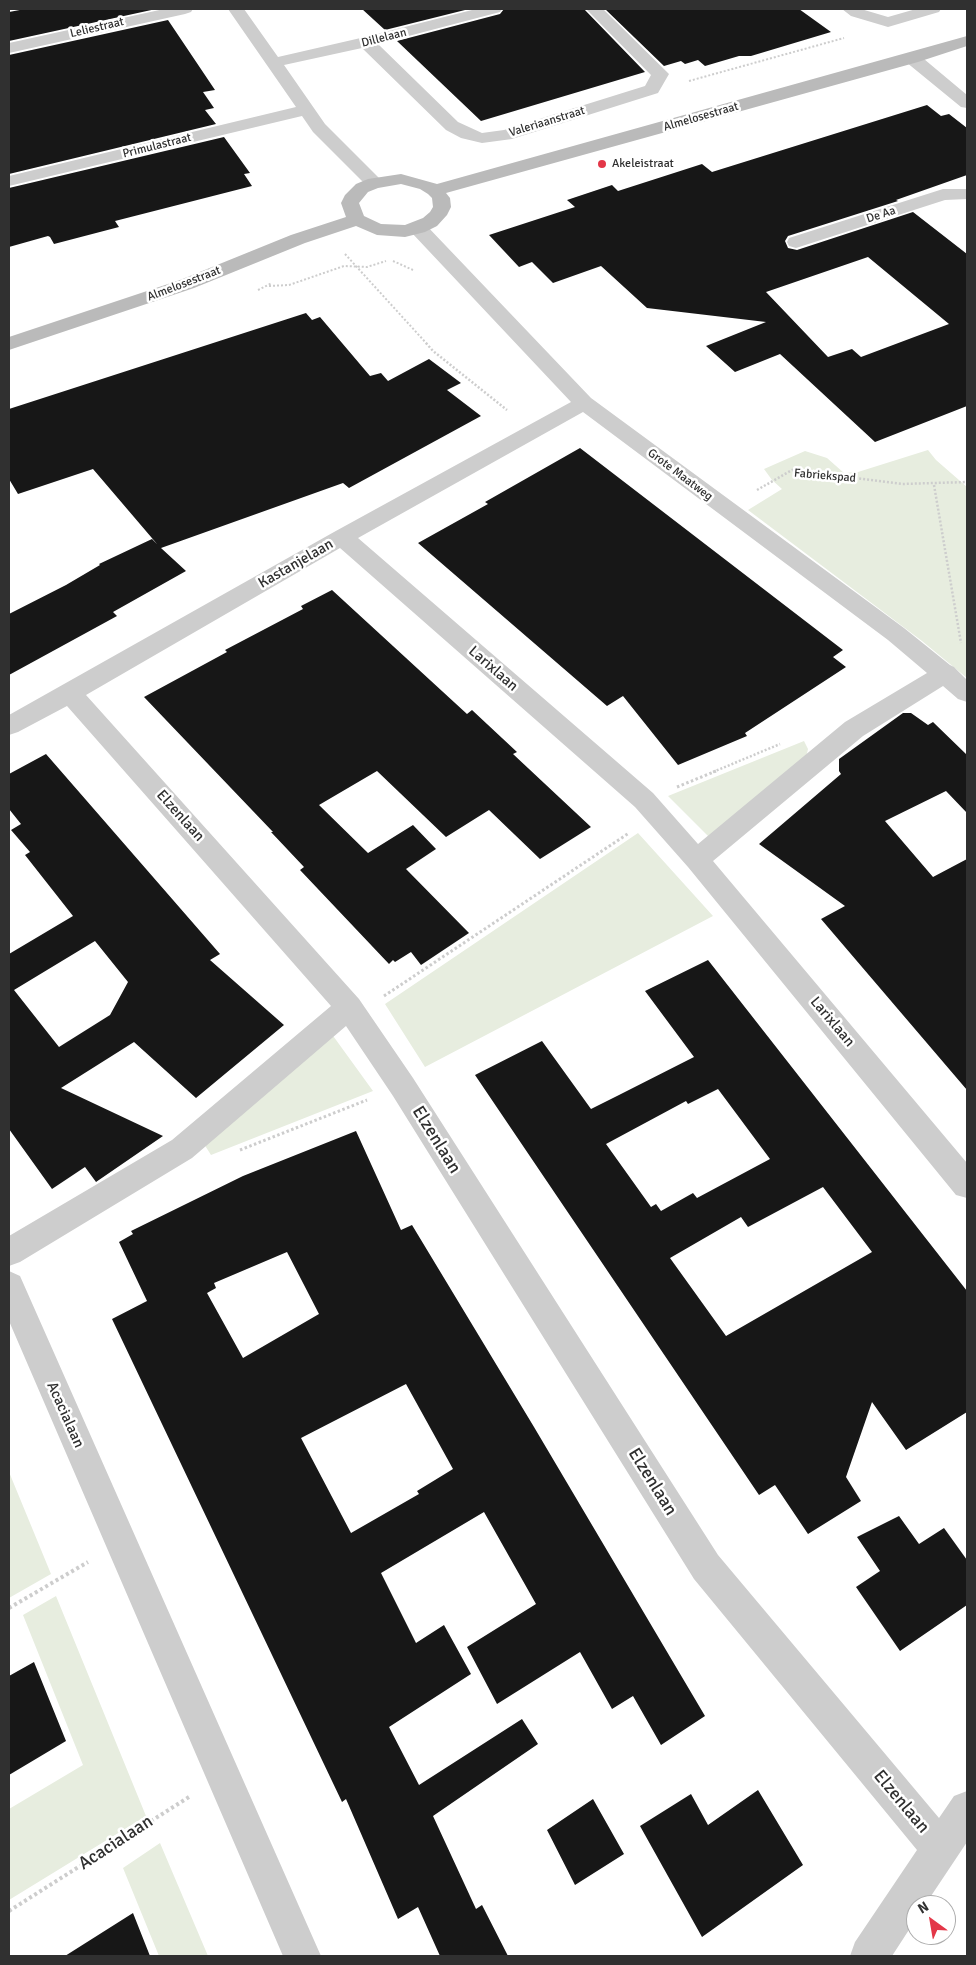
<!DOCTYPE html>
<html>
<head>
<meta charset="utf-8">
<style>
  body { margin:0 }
  #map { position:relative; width:976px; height:1965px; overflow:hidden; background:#fff; font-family:Signika,sans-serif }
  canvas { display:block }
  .frame { position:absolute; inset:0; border:10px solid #303030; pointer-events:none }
  .north { position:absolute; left:906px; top:1895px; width:50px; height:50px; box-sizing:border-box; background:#fff; border:1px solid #acacac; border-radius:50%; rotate:328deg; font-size:14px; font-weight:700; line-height:20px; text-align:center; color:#303030 }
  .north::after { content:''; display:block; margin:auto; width:18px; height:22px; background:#e33748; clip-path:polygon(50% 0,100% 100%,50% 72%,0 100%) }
</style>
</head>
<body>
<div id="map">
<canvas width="976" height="1965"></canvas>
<div class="frame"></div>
<div class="north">N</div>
</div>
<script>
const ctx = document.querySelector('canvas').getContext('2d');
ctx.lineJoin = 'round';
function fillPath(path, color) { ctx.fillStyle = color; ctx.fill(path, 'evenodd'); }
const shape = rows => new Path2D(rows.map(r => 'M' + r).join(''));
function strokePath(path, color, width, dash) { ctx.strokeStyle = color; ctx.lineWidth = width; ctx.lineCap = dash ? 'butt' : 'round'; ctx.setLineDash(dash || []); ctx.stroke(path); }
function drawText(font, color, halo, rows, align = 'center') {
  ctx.font = font + ' Signika,sans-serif'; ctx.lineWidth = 5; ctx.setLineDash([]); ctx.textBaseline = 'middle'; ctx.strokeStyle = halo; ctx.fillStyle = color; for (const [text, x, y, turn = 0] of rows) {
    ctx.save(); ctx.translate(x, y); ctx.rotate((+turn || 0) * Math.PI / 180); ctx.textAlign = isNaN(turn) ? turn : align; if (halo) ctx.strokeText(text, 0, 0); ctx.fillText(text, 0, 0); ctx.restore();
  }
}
fillPath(shape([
  [928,450,936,460,967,487,967,678,922,641,748,510,782,489,772,480,764,469,805,451,827,458,844,473,858,472],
  [804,741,808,749,805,762,712,840,668,796],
  [638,833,713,916,425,1067,385,1004],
  [331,1033,373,1091,211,1155,204,1144],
  [9,1472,51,1574,9,1598],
  [56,1596,146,1816,9,1900,9,1809,83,1765,23,1615],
  [160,1843,208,1956,159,1956,123,1868]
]), '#e7eddf');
fillPath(shape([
  [25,9,156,9,9,41,9,12],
  [362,9,469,9,385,30],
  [504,9,584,9,645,72,481,121,397,41,500,14],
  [605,9,799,9,831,32,751,56,739,56,705,66,698,60,685,64,681,61,664,66],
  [168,20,215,90,203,92,214,108,205,110,216,124,9,174,9,55],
  [927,105,941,116,949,114,967,128,967,175,896,200,898,201,788,236,785,241,788,248,797,250,913,212,967,254,967,406,875,442,780,354,735,372,706,346,766,322,647,308,601,266,553,283,532,262,519,267,489,235,575,207,567,200,612,185,618,191,702,164,712,172],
  [868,257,949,324,861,357,852,349,828,357,766,292],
  [224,137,250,173,244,174,252,186,115,221,119,227,54,244,50,237,48,236,9,247,9,188],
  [306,313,312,320,320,317,370,376,381,373,388,381,429,359,461,383,447,390,481,416,349,488,343,483,161,548,186,571,113,612,117,616,9,675,9,614,66,585,100,565,99,564,152,539,157,544,93,469,18,494,9,479,9,409],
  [580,448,843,650,833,657,846,667,745,733,747,736,678,765,623,696,607,706,418,543,488,504,485,502],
  [332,590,467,714,472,710,517,752,513,754,591,827,540,859,489,810,446,837,377,771,319,805,368,853,413,825,436,849,406,869,469,933,421,965,411,952,395,962,393,960,389,964,300,870,304,867,271,832,273,832,144,697,227,652,225,650,303,609,301,606],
  [903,713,911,713,928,725,933,722,967,755,967,813,946,791,885,821,933,877,967,859,967,1090,821,919,845,906,759,844,841,774,839,771,839,759],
  [46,754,220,954,210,960,284,1025,196,1098,134,1042,61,1088,163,1136,96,1182,85,1167,52,1189,9,1129,9,954,73,916,25,855,30,852,11,830,21,824,9,809,9,774],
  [95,941,128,982,110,1015,59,1047,14,990],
  [708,960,967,1291,967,1412,906,1450,872,1402,846,1477,861,1501,808,1534,775,1485,759,1495,475,1075,542,1041,591,1109,619,1095,694,1057,645,991],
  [718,1089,770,1159,697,1198,693,1193,661,1211,656,1204,651,1207,606,1144,686,1101,688,1104],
  [823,1187,872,1252,726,1336,670,1258,741,1217,748,1227],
  [356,1131,401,1230,412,1225,534,1427,705,1716,661,1745,633,1696,612,1709,580,1652,497,1704,467,1647,536,1604,484,1512,381,1573,416,1643,444,1625,471,1674,389,1727,419,1785,522,1719,538,1744,433,1816,476,1909,482,1905,508,1956,440,1956,418,1907,398,1919,346,1799,342,1802,112,1319,147,1301,119,1242,133,1234,131,1231,243,1176],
  [287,1252,319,1314,243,1358,207,1293,216,1288,214,1283],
  [406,1384,453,1469,417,1491,419,1494,351,1533,301,1438],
  [899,1516,919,1544,944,1528,967,1560,967,1605,900,1651,856,1587,880,1571,857,1537],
  [34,1662,66,1741,9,1775,9,1676],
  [758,1790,803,1865,702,1937,640,1826,691,1794,708,1825],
  [593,1799,624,1854,575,1885,547,1830],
  [133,1913,150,1956,65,1956]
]), '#171717');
strokePath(shape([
  [689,81,844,38],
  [345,254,427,344],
  [393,261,413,270],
  [269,286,289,285,344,266,367,267,386,261],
  [258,290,272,283]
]), '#cdcdcd', 2, [2, 2]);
strokePath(shape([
  [426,343,433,351,507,410],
  [934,485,961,643],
  [757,490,792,470,902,484,967,482],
  [713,772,780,744]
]), '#cdcdcd', 2.5, [2, 2]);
strokePath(shape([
  [677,787,716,771],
  [384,996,629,833],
  [240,1150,367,1100]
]), '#cdcdcd', 3, [2.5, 2.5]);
strokePath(shape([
  [9,1608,88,1562],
  [9,1911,189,1797]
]), '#cdcdcd', 4, [3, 3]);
fillPath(shape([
  [164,9,193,9,191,12,185,14,9,53,9,43,164,9],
  [228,9,244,9,278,57,365,37,476,9,502,9,500,12,378,44,458,122,482,133,504,130,645,86,651,75,586,9,603,9,669,74,658,93,512,139,482,143,461,138,446,130,362,48,284,65,325,124,380,179,383,183,380,187,374,188,368,187,313,132,302,116,9,186,9,176,296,107,228,9],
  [842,9,861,9,888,17,916,9,941,9,939,12,888,27,851,16,842,9],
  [912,53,918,54,967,95,967,108,961,107,906,62,904,58,906,54,912,53],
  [943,189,967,189,967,199,945,200,796,248,789,246,787,242,789,238,943,189],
  [418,222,425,224,591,398,904,628,950,665,954,667,967,680,967,702,958,699,943,686,863,736,713,861,967,1163,967,1198,956,1195,688,867,635,807,340,548,86,695,359,999,413,1078,718,1555,939,1818,954,1796,967,1791,967,1842,925,1905,916,1905,916,1919,892,1956,850,1956,855,1942,917,1850,694,1579,393,1096,346,1026,192,1158,20,1262,9,1266,9,1236,172,1140,331,1006,67,706,18,732,9,735,9,715,334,532,571,402,411,232,409,228,411,224,418,222],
  [583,412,888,640,927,673,845,722,698,844,653,793,358,538,583,412],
  [9,1271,20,1276,321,1956,283,1956,9,1321,9,1271]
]), '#cdcdcd');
fillPath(shape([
  [967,36,967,46,918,62,446,193,450,198,451,207,447,215,437,226,425,232,405,237,377,235,356,226,305,243,194,288,9,350,9,337,180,280,291,235,346,217,341,203,345,195,356,184,368,179,401,174,437,184,967,36],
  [401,184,420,189,428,194,432,198,433,207,430,212,423,218,405,225,381,224,364,216,359,203,368,192,378,188,401,184]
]), '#bababa');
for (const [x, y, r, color] of [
  [602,164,5,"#e33748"]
]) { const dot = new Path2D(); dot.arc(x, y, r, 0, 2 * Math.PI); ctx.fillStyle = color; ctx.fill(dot); strokePath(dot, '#fff', 2); }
drawText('12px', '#303030', '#fff', [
  ["Leliestraat",97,28,-13],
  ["Dillelaan",384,38,-14],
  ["Almelosestraat",701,117,-16],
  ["Valeriaanstraat",547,122,-17],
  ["Primulastraat",157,146,-14],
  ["De Aa",881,215,-18],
  ["Almelosestraat",184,284,-21],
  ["Grote Maatweg",680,475,37],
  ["Fabriekspad",825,476,5]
]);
drawText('12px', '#303030', '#fff', [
  ["Akeleistraat",612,164]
], 'left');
drawText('15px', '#303030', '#fff', [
  ["Kastanjelaan",296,564,-30],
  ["Larixlaan",493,669,41],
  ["Elzenlaan",180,816,48],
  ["Larixlaan",832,1022,50],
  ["Acacialaan",65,1415,66]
]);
drawText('18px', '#303030', '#fff', [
  ["Elzenlaan",436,1140,58],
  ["Elzenlaan",652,1482,58],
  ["Elzenlaan",901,1802,50],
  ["Acacialaan",116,1843,-33]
]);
</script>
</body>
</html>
